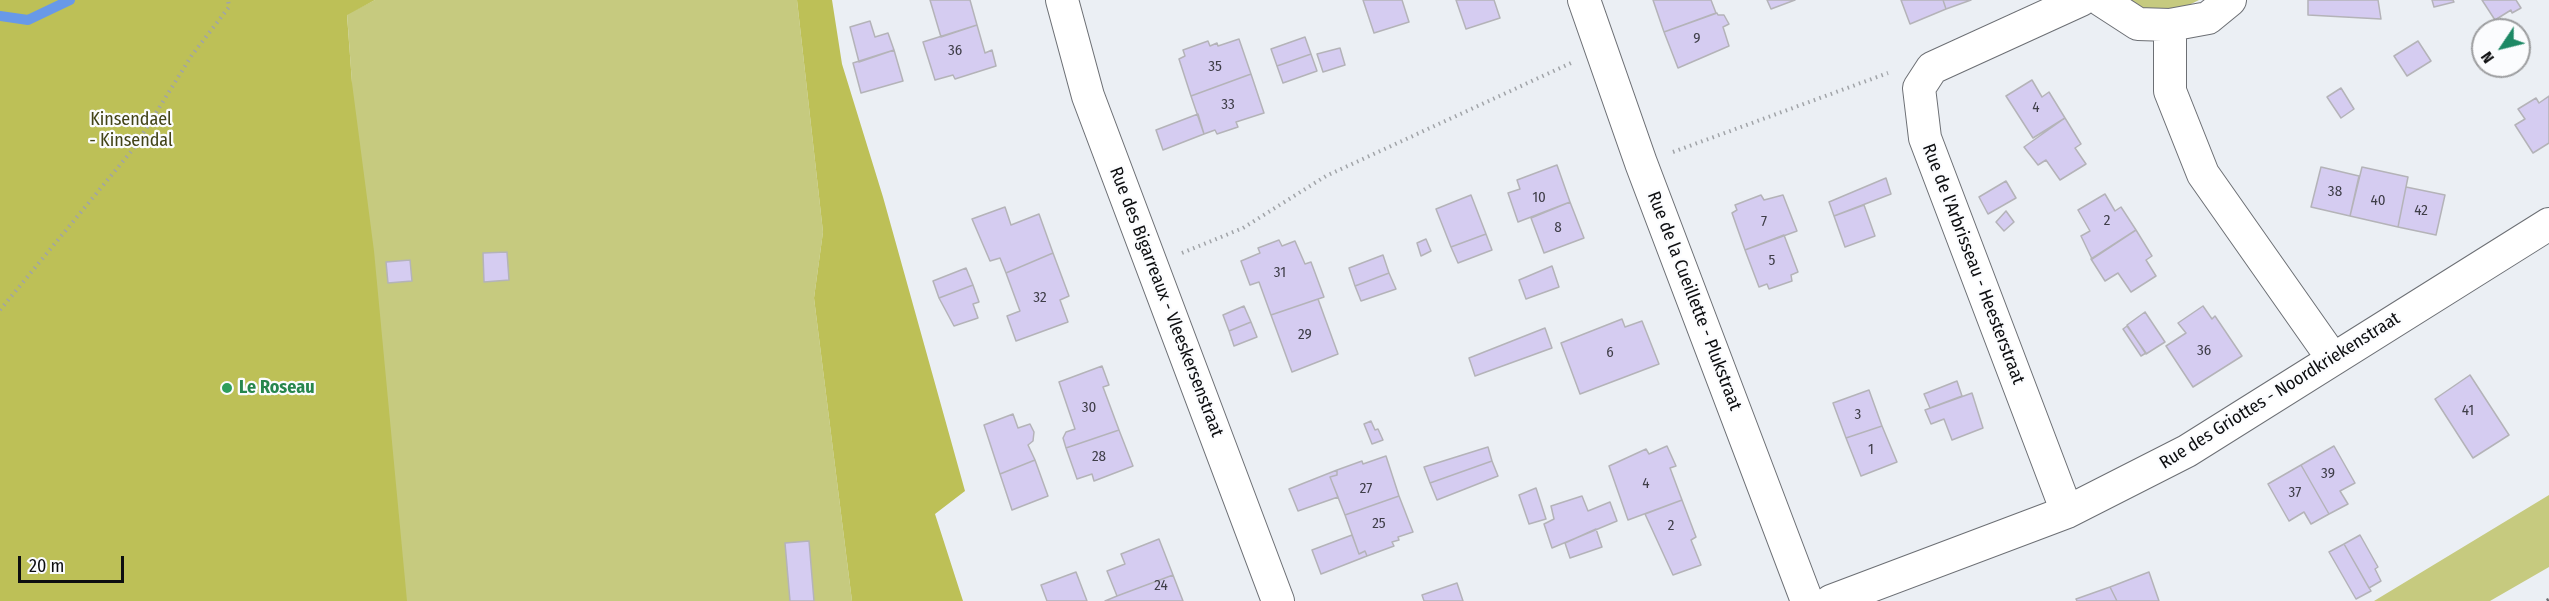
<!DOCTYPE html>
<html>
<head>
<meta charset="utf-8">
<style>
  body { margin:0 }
  #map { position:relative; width:2549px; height:601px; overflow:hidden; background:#ebeff4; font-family:"Fira Sans Condensed",sans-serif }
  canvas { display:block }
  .north { position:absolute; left:2471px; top:18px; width:60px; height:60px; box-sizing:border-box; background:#fbfcfe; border:2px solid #9c9d9f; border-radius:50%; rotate:235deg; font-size:16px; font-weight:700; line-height:24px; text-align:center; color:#0d0e10 }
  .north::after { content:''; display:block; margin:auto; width:21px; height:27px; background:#1d8865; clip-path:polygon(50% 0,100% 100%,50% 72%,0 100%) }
  .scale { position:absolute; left:18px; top:556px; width:106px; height:27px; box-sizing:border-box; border:3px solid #0d0e10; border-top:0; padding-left:8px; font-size:18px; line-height:21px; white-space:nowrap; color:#0d0e10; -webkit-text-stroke:4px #fbfcfe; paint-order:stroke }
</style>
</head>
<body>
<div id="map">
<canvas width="2549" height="601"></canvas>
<div class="north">N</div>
<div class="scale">20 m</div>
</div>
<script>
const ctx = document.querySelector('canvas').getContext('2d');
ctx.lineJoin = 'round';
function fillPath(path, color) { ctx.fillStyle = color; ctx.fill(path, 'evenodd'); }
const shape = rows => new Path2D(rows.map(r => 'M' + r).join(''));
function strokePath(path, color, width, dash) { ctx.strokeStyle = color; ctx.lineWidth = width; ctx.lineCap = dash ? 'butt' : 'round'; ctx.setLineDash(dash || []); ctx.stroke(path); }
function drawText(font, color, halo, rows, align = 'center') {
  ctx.font = font + ' "Fira Sans Condensed",sans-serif'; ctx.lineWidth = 4.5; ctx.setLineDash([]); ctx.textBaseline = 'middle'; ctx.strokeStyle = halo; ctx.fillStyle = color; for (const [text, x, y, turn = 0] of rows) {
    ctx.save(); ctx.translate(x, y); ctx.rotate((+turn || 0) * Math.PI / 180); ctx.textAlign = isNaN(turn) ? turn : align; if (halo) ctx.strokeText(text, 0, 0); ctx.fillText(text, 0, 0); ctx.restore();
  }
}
fillPath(shape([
  [375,0,797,0,823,232,814,298,852,601,0,601,0,461,352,83,347,14],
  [2124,0,2199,0,2185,7,2159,11,2134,6],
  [2549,495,2549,567,2490,601,2374,601]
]), '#c6ca7f');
fillPath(shape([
  [0,0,375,0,347,15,352,83,374,251,407,601,0,601],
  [797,0,832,0,842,64,883,197,965,491,935,514,963,601,852,601,814,298,823,232]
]), '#bdc057');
strokePath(shape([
  [0,16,28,20,70,0]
]), '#6899e8', 10);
const building = shape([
  [930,0,970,0,977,25,941,37,930,0],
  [1363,0,1402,0,1409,22,1374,33,1363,0],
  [1456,0,1494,0,1500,18,1466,29,1456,0],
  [1653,0,1711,0,1716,13,1664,32,1653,0],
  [1767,0,1795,0,1771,9,1767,0],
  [1901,0,1943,0,1946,9,1910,24,1901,0],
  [1943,0,1971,0,1946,9,1943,0],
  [2308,0,2378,0,2381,19,2308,15,2308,0],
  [2432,0,2453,0,2454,2,2434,7,2432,0],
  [2482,0,2516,0,2521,8,2512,13,2511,10,2495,20,2482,0],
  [1717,13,1718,15,1724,15,1729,24,1723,27,1729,46,1678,68,1664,32,1717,13],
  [870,21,875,37,888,33,894,50,859,62,850,27,870,21],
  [977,25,985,53,992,50,996,66,955,79,953,75,935,80,923,42,977,25],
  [1305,37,1311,54,1277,66,1271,49,1305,37],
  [1239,39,1251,74,1191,96,1179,59,1185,56,1183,50,1208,41,1210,46,1217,43,1218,46,1239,39],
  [2418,41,2431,61,2407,76,2394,56,2418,41],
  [1340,48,1345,65,1323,72,1317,54,1340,48],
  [894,50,903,81,861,93,853,63,894,50],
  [1311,54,1317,71,1283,83,1277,66,1311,54],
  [1251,74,1264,113,1236,122,1238,127,1217,134,1215,130,1204,134,1191,96,1251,74],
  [2032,80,2042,97,2049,92,2065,118,2033,138,2006,96,2032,80],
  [2341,88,2354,109,2341,118,2327,97,2341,88],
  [2549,96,2549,143,2533,153,2515,125,2525,119,2518,109,2536,98,2539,103,2549,96],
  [1198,114,1204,134,1163,150,1156,130,1198,114],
  [2065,118,2081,144,2075,148,2086,164,2060,180,2046,160,2038,165,2024,147,2065,118],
  [1557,165,1570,202,1518,222,1508,193,1520,189,1517,180,1557,165],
  [2321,167,2359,176,2350,216,2311,207,2321,167],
  [2362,167,2408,177,2398,227,2350,216,2362,167],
  [1886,178,1891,194,1834,216,1829,202,1886,178],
  [2006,181,2016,198,1988,214,1979,197,2006,181],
  [2406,187,2445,195,2436,235,2398,227,2406,187],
  [2105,194,2115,211,2121,207,2136,230,2092,259,2081,236,2090,231,2078,210,2105,194],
  [1471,195,1486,234,1451,247,1436,209,1471,195],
  [1761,195,1764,200,1783,195,1797,231,1745,250,1732,213,1737,210,1735,205,1761,195],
  [1570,202,1584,238,1544,253,1531,218,1570,202],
  [1864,205,1875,236,1845,247,1834,216,1864,205],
  [1005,207,1011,225,1039,214,1053,253,1006,273,1000,258,990,261,972,219,1005,207],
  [2006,211,2014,222,2004,231,1996,222,2006,211],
  [2136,230,2152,256,2146,260,2156,276,2131,292,2118,273,2105,281,2091,259,2136,230],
  [1486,234,1492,250,1458,263,1451,247,1486,234],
  [1784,235,1798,272,1791,275,1792,281,1769,289,1767,284,1759,287,1745,250,1784,235],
  [1426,239,1431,251,1421,256,1417,243,1426,239],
  [1279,240,1282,246,1295,241,1305,264,1311,262,1324,297,1271,315,1259,282,1250,285,1241,261,1260,253,1258,248,1279,240],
  [507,252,509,280,484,282,483,253,507,252],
  [1053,253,1069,296,1060,300,1068,322,1016,341,1007,316,1020,311,1006,273,1053,253],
  [1383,255,1389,273,1355,286,1349,268,1383,255],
  [410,260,412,281,388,283,386,262,410,260],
  [1552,266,1559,287,1526,299,1519,280,1552,266],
  [966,268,973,285,939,298,933,281,966,268],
  [1389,273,1396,289,1361,301,1355,286,1389,273],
  [973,285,979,302,973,304,978,318,954,326,939,298,973,285],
  [1318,299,1338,354,1292,372,1271,315,1318,299],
  [1244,306,1251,322,1229,331,1223,315,1244,306],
  [2203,306,2212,319,2215,316,2242,356,2193,387,2166,346,2186,333,2178,323,2203,306],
  [2145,312,2165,342,2146,354,2127,325,2145,312],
  [1622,319,1625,327,1642,321,1659,364,1580,394,1561,343,1622,319],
  [1251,322,1257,337,1234,346,1229,331,1251,322],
  [2127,326,2146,353,2141,356,2123,329,2127,326],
  [1545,328,1552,348,1475,376,1469,358,1545,328],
  [1102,366,1109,385,1103,387,1119,430,1066,448,1063,438,1066,432,1075,429,1059,382,1102,366],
  [2470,375,2509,435,2473,458,2435,399,2470,375],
  [1957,381,1962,396,1930,408,1924,394,1957,381],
  [1869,390,1882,426,1846,438,1833,403,1869,390],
  [1972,393,1983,428,1952,440,1944,419,1931,424,1925,410,1972,393],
  [1013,414,1018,428,1030,424,1034,432,1033,441,1028,445,1035,460,1000,474,984,425,1013,414],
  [1371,421,1375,430,1378,429,1383,440,1372,444,1364,424,1371,421],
  [1882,426,1897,462,1861,476,1846,438,1882,426],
  [1119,430,1133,466,1094,481,1092,474,1077,479,1066,448,1119,430],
  [1667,446,1676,466,1670,468,1682,500,1628,520,1609,466,1646,449,1649,454,1667,446],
  [2334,446,2355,483,2340,491,2348,504,2329,514,2301,465,2334,446],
  [1488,447,1492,461,1430,483,1424,467,1488,447],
  [1386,456,1399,496,1345,515,1330,477,1337,475,1337,470,1362,461,1363,464,1386,456],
  [1035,460,1048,496,1012,510,1000,474,1035,460],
  [1492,461,1498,476,1437,500,1430,483,1492,461],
  [2301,465,2329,514,2311,524,2304,512,2289,521,2268,484,2301,465],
  [1337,470,1337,475,1330,477,1338,497,1298,511,1289,489,1337,470],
  [1536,488,1546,519,1529,524,1519,495,1536,488],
  [1399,496,1413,532,1398,537,1399,540,1392,542,1394,546,1367,556,1365,551,1359,554,1345,515,1399,496],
  [1582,496,1588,511,1610,502,1617,521,1552,548,1544,524,1554,519,1551,506,1582,496],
  [1682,500,1696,537,1691,540,1701,565,1673,575,1645,514,1682,500],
  [1596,529,1602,547,1570,558,1565,543,1596,529],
  [1352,535,1359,554,1365,551,1367,556,1321,574,1312,550,1352,535],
  [2360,535,2378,567,2375,569,2381,581,2369,588,2344,544,2360,535],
  [1159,539,1173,575,1117,596,1107,571,1125,564,1121,554,1159,539],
  [809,541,814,601,790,601,785,543,809,541],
  [2344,544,2371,591,2356,599,2329,552,2344,544],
  [1076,572,1087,601,1047,601,1041,585,1076,572],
  [2149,572,2159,601,2117,601,2110,587,2149,572],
  [1173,575,1183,601,1105,601,1117,596,1173,575],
  [1457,583,1463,601,1424,601,1422,595,1457,583],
  [2110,587,2117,601,2077,601,2076,599,2110,587]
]);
fillPath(building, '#d5ccf1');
strokePath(building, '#b4b3b8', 1.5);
const street = shape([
  [1062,0,1088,96,1278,601],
  [1584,0,1641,163,1807,601],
  [2101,0,2138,24,2170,25,2208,18,2230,0],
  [2170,25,2170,91,2203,174,2333,359],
  [2067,512,1925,138,1919,88,1932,68,2081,0],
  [1831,601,2067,512,2187,451,2549,224]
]);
strokePath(street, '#6c6f74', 34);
strokePath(shape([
  [1673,152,1888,73],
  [1182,253,1243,228,1326,176,1571,63],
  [0,310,134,148,192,55,229,7,228,0]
]), '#a1a4a8', 4, [1.5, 4.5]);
strokePath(street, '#fff', 32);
strokePath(shape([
  [2547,601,2549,600]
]), '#6b6d71', 4.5, [9, 4.5]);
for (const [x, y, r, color] of [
  [227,388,6,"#2e9e5b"]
]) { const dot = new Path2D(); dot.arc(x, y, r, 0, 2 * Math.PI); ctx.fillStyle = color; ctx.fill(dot); strokePath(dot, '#fbfcfe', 2); }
drawText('15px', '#3f3e48', null, [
  ["9",1697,39],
  ["36",955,51],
  ["35",1215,67],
  ["33",1228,105],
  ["4",2036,108],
  ["38",2335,192],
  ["10",1539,198],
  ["40",2378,201],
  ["42",2421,211],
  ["2",2107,221],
  ["7",1764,222],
  ["8",1558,228],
  ["5",1772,261],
  ["31",1280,273],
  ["32",1040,298],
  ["29",1305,335],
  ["36",2204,351],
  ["6",1610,353],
  ["30",1089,408],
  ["41",2468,411],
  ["3",1858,415],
  ["1",1871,450],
  ["28",1099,457],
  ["39",2328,474],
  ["4",1646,484],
  ["27",1366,489],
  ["37",2295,493],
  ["25",1379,524],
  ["2",1671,526],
  ["24",1161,586]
]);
drawText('18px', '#424317', '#fbfcfe', [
  ["Kinsendael",131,120],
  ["- Kinsendal",131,141]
]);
drawText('18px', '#0d0e10', '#fbfcfe', [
  ["Rue de l'Arbrisseau - Heesterstraat",1973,264,69],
  ["Rue de la Cueillette - Plukstraat",1694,301,69],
  ["Rue des Bigarreaux - Vleeskersenstraat",1166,302,69],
  ["Rue des Griottes - Noordkriekenstraat",2280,391,-32]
]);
drawText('bold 18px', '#27864d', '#fbfcfe', [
  ["Le Roseau",239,388]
], 'left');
</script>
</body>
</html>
